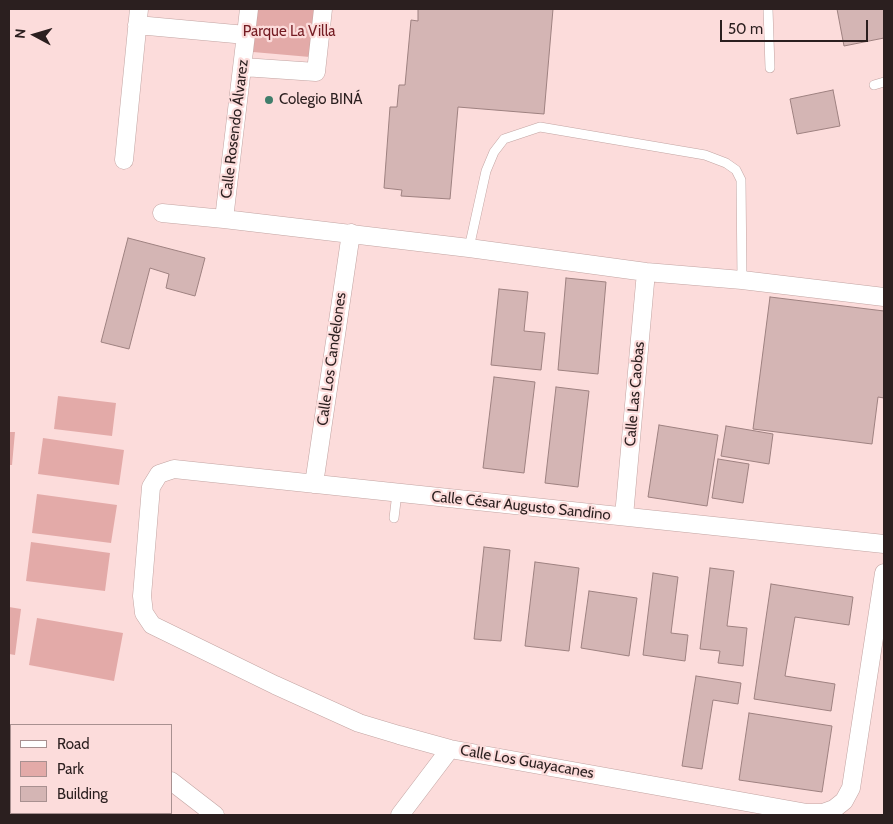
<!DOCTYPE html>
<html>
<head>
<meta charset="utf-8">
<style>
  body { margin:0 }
  #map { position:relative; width:893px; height:824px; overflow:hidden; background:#fcdcdb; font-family:Cabin,sans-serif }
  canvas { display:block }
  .frame { position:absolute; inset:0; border:10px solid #2b1f1f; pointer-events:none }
  .legend { position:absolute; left:10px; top:724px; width:162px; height:90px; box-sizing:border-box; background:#fcdcdb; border:1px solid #a89090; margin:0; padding:6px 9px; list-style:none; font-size:15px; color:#2b1f1f }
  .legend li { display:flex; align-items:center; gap:10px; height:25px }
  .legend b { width:25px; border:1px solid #a89090 }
  .north { position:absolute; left:10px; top:10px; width:50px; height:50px; -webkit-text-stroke:4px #fcdcdb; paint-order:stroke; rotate:276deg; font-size:14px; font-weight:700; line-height:20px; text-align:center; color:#2b1f1f }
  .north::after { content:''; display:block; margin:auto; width:18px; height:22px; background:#2b1f1f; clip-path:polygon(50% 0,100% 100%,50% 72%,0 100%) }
  .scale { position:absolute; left:720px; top:20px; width:148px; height:22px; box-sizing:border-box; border:2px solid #2b1f1f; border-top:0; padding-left:6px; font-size:15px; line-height:18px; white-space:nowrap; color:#2b1f1f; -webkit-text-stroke:4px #fcdcdb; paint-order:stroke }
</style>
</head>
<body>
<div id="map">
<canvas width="893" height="824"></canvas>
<div class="frame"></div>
<ul class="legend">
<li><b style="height:6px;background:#fff"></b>Road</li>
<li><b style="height:14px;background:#e3aaa8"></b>Park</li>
<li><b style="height:14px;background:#d4b5b4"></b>Building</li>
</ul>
<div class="north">N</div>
<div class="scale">50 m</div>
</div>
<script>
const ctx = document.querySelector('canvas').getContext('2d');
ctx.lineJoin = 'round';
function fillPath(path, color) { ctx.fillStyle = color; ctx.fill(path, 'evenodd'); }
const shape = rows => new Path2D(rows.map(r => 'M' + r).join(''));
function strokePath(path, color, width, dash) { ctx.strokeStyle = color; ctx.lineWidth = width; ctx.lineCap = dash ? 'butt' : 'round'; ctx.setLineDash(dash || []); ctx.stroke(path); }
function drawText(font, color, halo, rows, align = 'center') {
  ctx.font = font + ' Cabin,sans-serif'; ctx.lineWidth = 4.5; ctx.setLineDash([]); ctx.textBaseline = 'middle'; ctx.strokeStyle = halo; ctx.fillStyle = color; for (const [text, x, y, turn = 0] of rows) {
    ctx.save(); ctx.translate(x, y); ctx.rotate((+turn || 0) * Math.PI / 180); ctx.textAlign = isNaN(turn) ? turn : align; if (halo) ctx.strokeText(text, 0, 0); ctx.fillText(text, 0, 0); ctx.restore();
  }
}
fillPath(shape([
  [258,9,315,9,310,57,253,52],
  [58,396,116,403,112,436,54,429],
  [9,432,15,432,12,465,9,465],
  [43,438,124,450,119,485,38,474],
  [37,494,117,505,111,543,32,533],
  [31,542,110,553,105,591,26,581],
  [9,607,21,609,15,655,9,654],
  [37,618,123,633,114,681,29,665]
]), '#e3aaa8');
const building = shape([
  [418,9,553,9,544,114,458,107,450,199,401,196,402,190,384,188,390,107,397,107,399,85,405,85,411,20,418,21,418,9],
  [837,9,884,9,884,38,844,46,837,9],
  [833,90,840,126,797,134,790,99,833,90],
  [128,238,205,258,195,296,166,288,169,274,150,268,129,349,101,342,128,238],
  [566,278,606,282,598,374,558,370,566,278],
  [499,289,528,292,524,331,545,333,541,370,491,365,499,289],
  [770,297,884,311,884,398,878,397,872,444,753,429,770,297],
  [494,377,535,382,524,473,483,468,494,377],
  [556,387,589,391,578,487,545,483,556,387],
  [659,425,718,435,707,506,648,497,659,425],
  [726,426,773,434,769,464,721,456,726,426],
  [718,459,749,464,743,503,712,498,718,459],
  [484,547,510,550,501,641,474,639,484,547],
  [535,562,579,568,569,651,525,646,535,562],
  [710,568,734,571,727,626,747,628,743,666,718,663,720,651,700,649,710,568],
  [653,573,678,577,671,633,688,635,685,661,643,655,653,573],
  [771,584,853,597,849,625,795,617,785,676,835,684,831,711,754,699,771,584],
  [589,591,637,598,629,656,581,648,589,591],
  [696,676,741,683,738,704,713,700,702,769,682,766,696,676],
  [749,713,832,726,822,792,739,780,749,713]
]);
fillPath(building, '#d4b5b4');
strokePath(building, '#9e8180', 1);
const lane = shape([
  [768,9,770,68],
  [874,85,884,82],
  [469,248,486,171,494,152,504,139,540,127,705,155,726,163,736,170,741,180,742,280],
  [394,518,397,493]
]);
const street = shape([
  [137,25,246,35],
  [243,67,316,72,323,9],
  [124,160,139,9],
  [162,213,224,219,469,248,646,272,742,280,884,297],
  [224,219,249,9],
  [314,484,351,233],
  [624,516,646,272],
  [884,544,174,469,159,474,151,487,142,596,144,613,152,625,275,685,359,723,399,735,450,749,807,813,823,813,834,809,844,801,851,788,884,573],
  [9,740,11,740],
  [171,781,215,815],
  [400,815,450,749]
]);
strokePath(lane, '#c2a4a2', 10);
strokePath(street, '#c2a4a2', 19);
strokePath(lane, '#fff', 9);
strokePath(street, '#fff', 18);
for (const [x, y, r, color] of [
  [269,100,5,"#407e6b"]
]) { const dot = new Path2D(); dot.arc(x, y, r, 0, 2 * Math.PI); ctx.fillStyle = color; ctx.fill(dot); strokePath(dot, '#fcdcdb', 2); }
drawText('15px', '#741c23', '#fcdcdb', [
  ["Parque La Villa",289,32]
]);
drawText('15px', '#2b1f1f', '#fcdcdb', [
  ["Colegio BINÁ",279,100]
], 'left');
drawText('15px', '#2b1f1f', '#fcdcdb', [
  ["Calle Rosendo Álvarez",235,129,-83],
  ["Calle Los Candelones",332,359,-82],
  ["Calle Las Caobas",635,394,-85],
  ["Calle César Augusto Sandino",521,506,6],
  ["Calle Los Guayacanes",527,762,10]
]);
</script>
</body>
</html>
